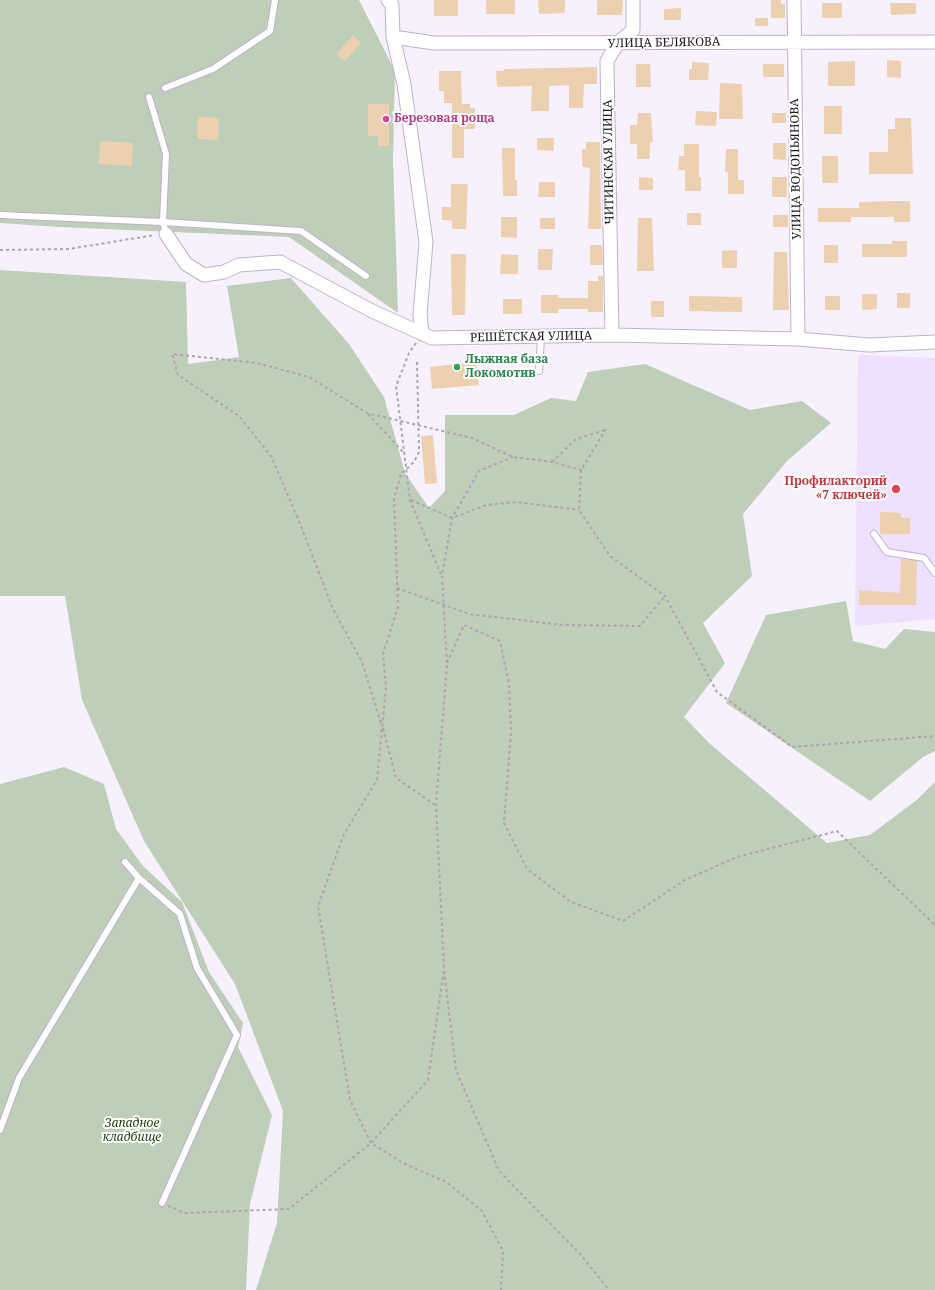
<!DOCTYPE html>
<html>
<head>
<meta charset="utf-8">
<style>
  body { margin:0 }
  canvas { display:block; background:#f7f1fe }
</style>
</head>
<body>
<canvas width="935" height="1290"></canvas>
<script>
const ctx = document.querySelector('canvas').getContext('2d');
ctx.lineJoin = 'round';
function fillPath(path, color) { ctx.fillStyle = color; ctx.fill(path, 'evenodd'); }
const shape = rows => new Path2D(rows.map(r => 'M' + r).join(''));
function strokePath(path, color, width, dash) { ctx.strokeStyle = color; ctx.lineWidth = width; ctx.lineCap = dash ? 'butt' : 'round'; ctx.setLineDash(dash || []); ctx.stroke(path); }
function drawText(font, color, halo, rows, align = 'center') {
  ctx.font = font + ' "Noto Serif",serif'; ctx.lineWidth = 4; ctx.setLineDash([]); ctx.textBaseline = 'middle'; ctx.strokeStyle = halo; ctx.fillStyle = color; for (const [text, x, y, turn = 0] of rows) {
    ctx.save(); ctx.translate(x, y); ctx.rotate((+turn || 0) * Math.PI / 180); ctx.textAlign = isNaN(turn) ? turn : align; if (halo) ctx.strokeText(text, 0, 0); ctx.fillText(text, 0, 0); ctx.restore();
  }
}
fillPath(shape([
  [858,355,935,358,935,619,855,626]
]), '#efe0ff');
fillPath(shape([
  [0,0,359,0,395,71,393,159,398,313,289,237,59,227,0,223],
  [0,270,186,282,188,364,239,357,227,286,291,278,349,344,384,397,405,473,429,508,445,491,445,415,514,415,551,398,576,401,588,372,645,364,750,410,802,401,831,423,787,461,743,514,752,576,703,623,725,663,684,717,709,743,827,843,870,835,918,799,935,782,935,1290,256,1290,277,1223,283,1111,235,984,144,841,82,700,65,596,0,596],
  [846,601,853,641,885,649,904,629,935,632,935,751,923,757,870,801,726,703,766,615],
  [64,767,104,784,116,829,143,866,182,902,209,972,243,1023,238,1047,272,1115,250,1204,246,1290,0,1290,0,784]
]), '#beceb8');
fillPath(shape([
  [434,0,458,0,458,16,434,16],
  [486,0,515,0,515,14,486,14],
  [538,0,565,0,565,13,539,14],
  [597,0,623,0,622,15,597,15],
  [771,0,781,0,781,4,785,4,785,18,771,18],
  [822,3,842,3,842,18,822,18],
  [890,3,916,3,916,14,891,15],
  [681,8,681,20,664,20,664,9],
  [755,18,768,18,768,26,755,26],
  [353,35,361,43,345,61,336,54],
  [887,60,901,61,901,78,887,77],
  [855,61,855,86,828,86,828,62],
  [692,62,709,63,708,80,689,80,689,69,692,69],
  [636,64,650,64,651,87,636,87],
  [763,64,784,64,784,77,763,77],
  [597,67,597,84,584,84,583,108,569,108,569,85,549,86,549,111,531,111,532,86,497,87,496,71,504,71,504,69],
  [439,71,461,71,462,104,470,104,470,108,475,108,475,129,464,129,464,158,452,158,452,103,444,103,444,91,439,91],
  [720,83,742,84,743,119,719,119],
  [368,104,389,104,389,146,378,146,378,136,368,136],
  [824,106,842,106,842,134,824,134],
  [696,111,717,112,716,126,695,125],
  [638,113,651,113,653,142,650,142,650,159,637,159,637,144,630,144,630,125,637,125],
  [772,113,786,113,786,123,772,123],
  [198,117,219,118,218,140,197,139],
  [895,118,911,118,913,174,869,174,869,152,888,152,888,129,895,129],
  [537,138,554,138,554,151,537,150],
  [100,141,133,143,132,166,99,164],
  [586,142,600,142,601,229,588,229,590,168,582,167,582,149,586,149],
  [773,143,786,143,786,160,773,159],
  [684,144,699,144,699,177,701,177,701,191,685,191,685,170,678,170,679,156,684,156],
  [502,148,515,148,515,180,517,180,517,196,503,196],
  [726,149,738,149,738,180,744,180,744,194,728,194,728,172,725,172],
  [822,156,838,156,838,183,822,183],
  [639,177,653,178,653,190,639,190],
  [772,177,787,177,787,197,772,197],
  [539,182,555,182,555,197,538,197],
  [451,184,468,184,466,229,452,229,452,221,442,220,442,207,451,207],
  [894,201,910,201,910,222,894,222,894,217,851,217,851,222,818,222,818,208,859,208,859,202],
  [687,213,701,213,701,225,687,225],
  [773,215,788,215,788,227,773,227],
  [501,217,517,217,517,238,501,237],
  [540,218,555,218,555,229,540,229],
  [638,218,652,218,654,271,637,271],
  [892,241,907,241,907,257,862,257,862,244,892,244],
  [590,245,602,245,603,265,590,265],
  [824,245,838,245,838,263,824,263],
  [538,249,553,249,552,270,538,270],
  [737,250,737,268,722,268,722,251],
  [774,252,787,252,789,310,773,310],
  [451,254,466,254,465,315,452,315],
  [501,254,518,255,518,274,500,274],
  [598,276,603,276,603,312,588,312,588,309,558,309,558,313,541,313,541,295,558,295,558,298,588,298,588,281,598,281],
  [897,293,910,293,910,308,897,308],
  [862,294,877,294,877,309,862,310],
  [689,296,742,297,742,312,689,311],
  [825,296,840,296,840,310,825,310],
  [503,299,522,299,522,314,503,314],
  [651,301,664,301,664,317,651,317],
  [476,362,479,385,432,389,430,367],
  [433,435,437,483,425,484,421,436],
  [880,512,901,513,901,518,910,518,910,534,880,534],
  [901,559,917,561,916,605,859,605,859,590,900,593]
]), '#edd0b0');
const service = shape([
  [165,88,213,69,270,31,275,0],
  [149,97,166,154,163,222,166,234],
  [0,215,163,222,301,231,366,276],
  [539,371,541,338],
  [874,534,887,552,924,558,935,573],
  [125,862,139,878,180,914,197,968,237,1035,162,1203],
  [0,1130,19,1078,139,878]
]);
const minor = shape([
  [388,0,392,5,393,37,404,84,426,242,420,315,422,334],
  [794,0,798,339],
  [393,37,434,43,935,42],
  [166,234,186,264,204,275,224,272,239,265,280,262,372,311,432,338,612,335,798,339,869,345,935,342],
  [612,335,607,61,617,44,633,30,633,0]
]);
strokePath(service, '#bfb0ce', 8);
strokePath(minor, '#bfb0ce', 15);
strokePath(shape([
  [0,250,69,249,155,235],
  [416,343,409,353,396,386,410,500,442,577],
  [417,362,419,452,414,462,401,474,394,499,398,607,383,654,386,687,377,780,344,834,318,906,350,1100,371,1143,405,1164,446,1182,482,1211,503,1251,501,1290],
  [368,414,403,452],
  [606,429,581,470,579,510,610,556,665,596,717,692,792,747,935,736],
  [552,462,576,439,605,430],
  [411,500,452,518,486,505,517,502,579,510],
  [397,588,469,614,562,625,640,626,665,596],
  [447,663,464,625,500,641,509,684,511,732,504,823,527,869,571,902,623,921,685,880,737,857,837,831,935,925],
  [381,723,362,662,333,609,301,526,271,456,239,416,178,375,172,354,257,363,309,377,367,413,472,438,513,457,552,462,581,470],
  [383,728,396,778,435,805],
  [444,971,456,1070,499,1171,581,1255,609,1290],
  [168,1206,185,1213,289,1209,371,1143,428,1080,444,968,436,805,447,664,442,577,452,518,479,471,513,457]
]), '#aaa4b0', 2, [3, 3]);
strokePath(service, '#fff', 6);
strokePath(minor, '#fff', 13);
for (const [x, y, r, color] of [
  [386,119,4,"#d1479c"],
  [457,367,4,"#2e9e5b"],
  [896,489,5,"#e0444e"]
]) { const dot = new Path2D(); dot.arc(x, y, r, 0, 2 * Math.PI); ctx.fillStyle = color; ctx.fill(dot); strokePath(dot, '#fff', 1.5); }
drawText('12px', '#1b1620', '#fff', [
  ["УЛИЦА БЕЛЯКОВА",664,43,-1],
  ["ЧИТИНСКАЯ УЛИЦА",609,162,-91],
  ["УЛИЦА ВОДОПЬЯНОВА",796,169,-91],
  ["РЕШЁТСКАЯ УЛИЦА",531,337,-1]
]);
drawText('bold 12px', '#b23c85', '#fff', [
  ["Березовая роща",394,119]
], 'left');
drawText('bold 12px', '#27864d', '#fff', [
  ["Лыжная база",465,360],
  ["Локомотив",465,374]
], 'left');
drawText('bold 12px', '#be3a42', '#fff', [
  ["Профилакторий",887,482],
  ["«7 ключей»",887,496]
], 'right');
drawText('italic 12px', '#204111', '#fff', [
  ["Западное",132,1124],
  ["кладбище",132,1138]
]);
</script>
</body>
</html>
